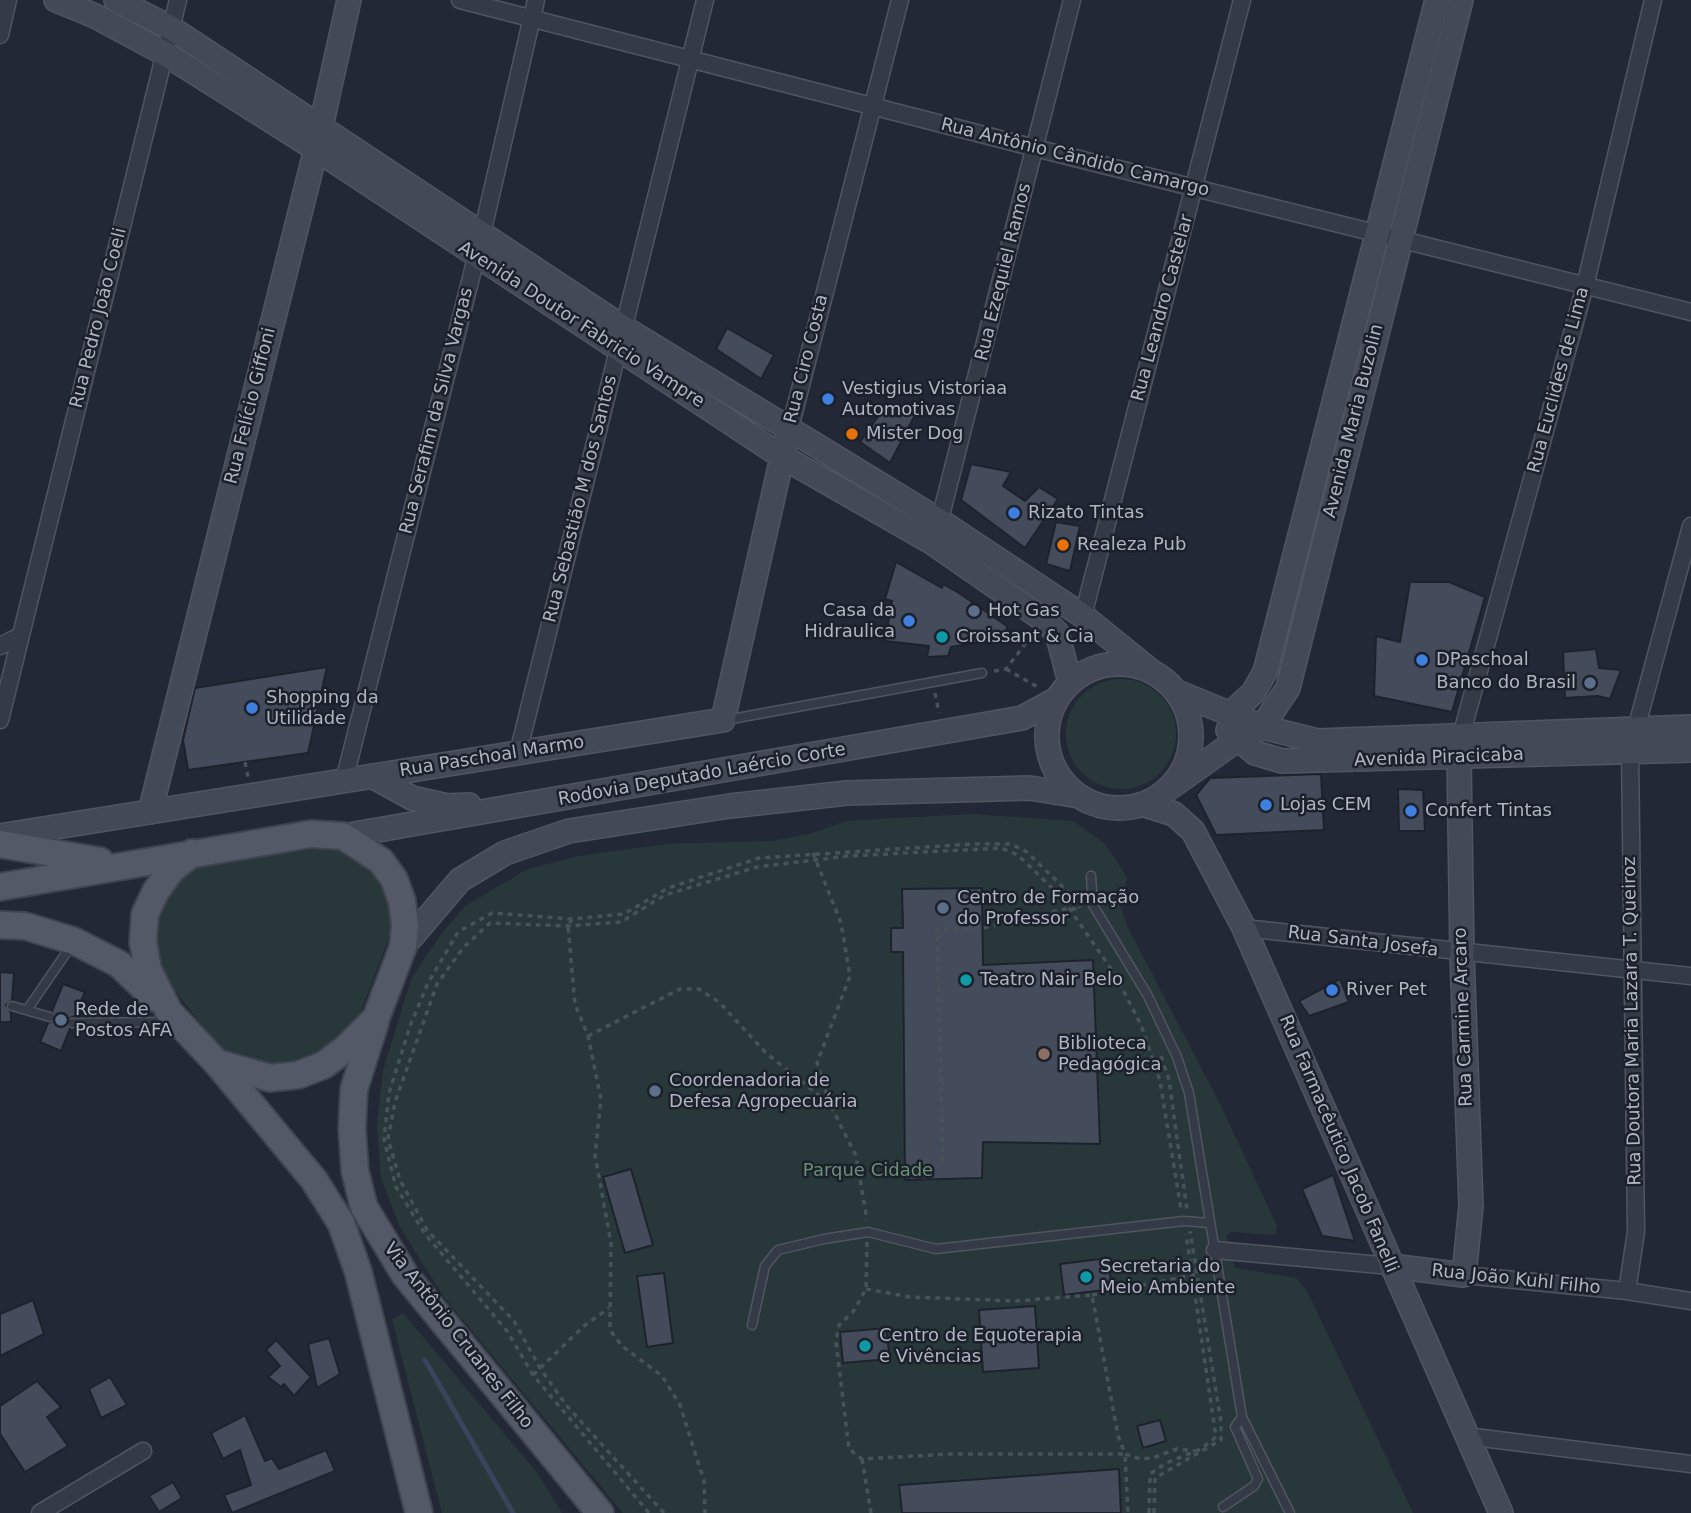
<!DOCTYPE html>
<html>
<head>
<meta charset="utf-8">
<style>
  body { margin:0 }
  canvas { display:block; background:#222835 }
</style>
</head>
<body>
<canvas width="1691" height="1513"></canvas>
<script>
const ctx = document.querySelector('canvas').getContext('2d');
ctx.lineJoin = 'round';
function fillPath(path, color) { ctx.fillStyle = color; ctx.fill(path, 'evenodd'); }
const shape = rows => new Path2D(rows.map(r => 'M' + r).join(''));
function strokePath(path, color, width, dash) { ctx.strokeStyle = color; ctx.lineWidth = width; ctx.lineCap = dash ? 'butt' : 'round'; ctx.setLineDash(dash || []); ctx.stroke(path); }
function drawText(font, color, halo, rows, align = 'center') {
  ctx.font = font + ' "DejaVu Sans",sans-serif'; ctx.lineWidth = 5; ctx.setLineDash([]); ctx.textBaseline = 'middle'; ctx.strokeStyle = halo; ctx.fillStyle = color; for (const [text, x, y, turn = 0] of rows) {
    ctx.save(); ctx.translate(x, y); ctx.rotate((+turn || 0) * Math.PI / 180); ctx.textAlign = isNaN(turn) ? turn : align; if (halo) ctx.strokeText(text, 0, 0); ctx.fillText(text, 0, 0); ctx.restore();
  }
}
fillPath(shape([
  '1066 734a55 55 0 1 1 110 0a55 55 0 1 1-110 0Z',
  [972,814,1073,821,1104,843,1122,869,1127,879,1119,903,1127,926,1220,1104,1277,1226,1275,1235,1231,1232,1226,1236,1235,1268,1296,1278,1307,1291,1413,1513,623,1513,443,1296,400,1227,381,1178,377,1125,383,1070,412,977,442,933,465,906,526,870,578,856,667,844,772,841,810,834,846,821],
  [329,847,356,855,385,882,394,925,359,1016,345,1037,297,1067,247,1062,217,1045,156,966,152,942,163,896,178,879,197,866],
  [403,1313,538,1474,562,1513,442,1513,392,1319]
]), '#28383a');
strokePath(shape([
  [425,1360,513,1513]
]), '#39445d', 5);
const building = shape([
  [727,328,774,355,761,379,716,349,727,328],
  [882,411,915,415,890,463,860,442,882,411],
  [971,464,1011,472,1003,486,1025,501,1039,487,1058,499,1025,548,961,500,971,464],
  [1056,522,1080,526,1070,571,1046,564,1056,522],
  [896,562,942,588,943,584,959,593,1007,626,1006,638,951,647,948,656,927,657,929,646,885,641,892,601,885,599,896,562],
  [1410,582,1449,582,1485,597,1452,712,1374,696,1376,636,1400,642,1410,582],
  [1596,649,1599,668,1621,670,1610,699,1598,696,1565,698,1563,652,1596,649],
  [327,667,308,753,188,770,183,740,195,688,327,667],
  [1321,774,1324,830,1216,835,1196,795,1210,778,1321,774],
  [1398,789,1423,790,1425,831,1399,831,1398,789],
  [982,888,983,965,1093,960,1100,1144,983,1142,982,1178,905,1180,903,952,891,952,891,928,903,928,902,889,982,888],
  [0,972,14,973,12,1000,6,1005,11,1013,11,1022,0,1022,0,972],
  [1340,979,1349,1002,1309,1016,1299,1001,1340,979],
  [63,984,85,992,75,1016,66,1020,70,1029,61,1051,40,1042,48,1023,56,1019,52,1011,63,984],
  [631,1169,653,1245,625,1253,603,1177,631,1169],
  [1333,1175,1355,1241,1322,1236,1302,1189,1333,1175],
  [1108,1258,1112,1289,1064,1295,1060,1264,1108,1258],
  [664,1273,673,1343,647,1347,637,1276,664,1273],
  [33,1300,44,1334,0,1356,0,1314,33,1300],
  [1035,1306,1039,1368,983,1372,979,1310,1035,1306],
  [886,1328,890,1359,843,1363,840,1332,886,1328],
  [329,1338,340,1374,317,1388,308,1344,329,1338],
  [276,1340,311,1377,294,1396,284,1384,281,1387,268,1377,280,1366,266,1350,276,1340],
  [110,1377,127,1405,101,1418,89,1389,110,1377],
  [37,1381,61,1407,47,1417,68,1446,25,1472,0,1434,0,1406,37,1381],
  [245,1415,265,1461,272,1458,279,1469,326,1450,335,1471,232,1513,224,1495,251,1485,240,1450,223,1459,211,1433,245,1415],
  [1160,1420,1166,1441,1143,1448,1137,1426,1160,1420],
  [1119,1469,1121,1513,902,1513,899,1485,1119,1469],
  [173,1482,182,1498,159,1512,149,1496,173,1482]
]);
fillPath(building, '#444b5a');
strokePath(building, '#1d222c', 2);
const lane = shape([
  [726,720,982,673],
  [1091,876,1093,905,1148,996,1177,1057,1189,1093,1242,1417,1290,1513],
  [12,1006,50,1017],
  [27,1010,73,943],
  [72,1023,171,1022],
  [752,1325,765,1266,778,1250,824,1239,868,1232,936,1249,1184,1221,1209,1223],
  [1223,1507,1254,1486,1258,1479,1235,1427,1242,1417]
]);
const street = shape([
  [460,0,1035,148,1691,312],
  [0,35,8,0],
  [789,432,900,0],
  [938,527,1072,0],
  [1083,616,1242,0],
  [0,646,20,636],
  [0,720,178,0],
  [1461,736,1585,286,1653,0],
  [518,753,705,0],
  [344,781,482,234,536,0],
  [1244,928,1691,976],
  [1215,1250,1391,1266],
  [1464,1275,1627,1291,1691,1301],
  [1627,1291,1636,1232,1630,751,1691,526],
  [1466,1436,1691,1464],
  [40,1513,143,1451]
]);
const secondary = shape([
  [56,0,95,16,164,53,316,149,781,456,933,543,1044,620,1057,633,1070,682],
  [116,0,171,28,624,328,940,521,1083,616,1151,671],
  '1047 736a72 72 0 1 1 144 0a72 72 0 1 1-144 0Z',
  [1177,692,1262,727,1318,741,1691,727],
  [1231,713,1253,693,1265,672,1437,0],
  [1228,730,1255,753,1282,761,1691,750],
  [372,776,412,798,447,806,469,805],
  [1168,789,1237,740,1262,727,1288,688,1461,0],
  [1142,804,1174,814,1193,831,1244,928,1501,1513],
  [150,812,316,149,349,0],
  [0,836,723,720,785,444],
  [343,836,1022,718,1057,699],
  [403,947,460,880,505,853,569,831,730,806,847,793,1030,788,1079,796],
  [1391,1266,1464,1275,1471,1206,1462,954,1459,758,1461,736]
]);
const primary = shape([
  [0,844,100,861],
  [192,853,171,870,156,891,145,914,143,942,148,970,169,1012,217,1063,314,1180,341,1223,358,1271,419,1513],
  [0,887,311,834,343,836,381,861,394,879,402,901,405,925,403,947,376,1018,345,1049,324,1065,298,1075,270,1078,217,1063],
  [0,925,25,926,74,941,119,964,155,998],
  [375,1023,354,1089,352,1129,355,1171,364,1207,405,1275,600,1513]
]);
strokePath(lane, '#505560', 11);
strokePath(street, '#505560', 19);
strokePath(secondary, '#505560', 26);
strokePath(primary, '#3f444f', 30);
strokePath(shape([
  [1006,669,1038,687],
  [994,671,1006,669,1032,635],
  [935,693,939,713],
  [245,762,248,777],
  [813,853,841,923,850,976,817,1063,829,1102],
  [572,919,568,926,575,1004,588,1036,601,1099,595,1155,611,1243,610,1330,622,1346,662,1376,680,1405,704,1481,705,1513],
  [588,1036,680,989,699,989,719,1002,766,1053,830,1104,856,1156,867,1220],
  [1161,1056,1169,1080,1187,1210],
  [943,1162,937,929,983,928,1069,908,1080,910],
  [867,1242,866,1289,853,1312,839,1325,836,1342,849,1449,862,1459,949,1454,1125,1454,1128,1513],
  [866,1289,910,1297,1016,1301,1092,1295,1118,1436,1125,1454,1140,1459,1153,1458,1177,1449,1195,1451],
  [1092,1295,1198,1274],
  [533,1375,584,1326,609,1308],
  [862,1459,871,1513],
  [649,1513,533,1375,507,1331,425,1234,396,1187,384,1139,389,1093,410,1026,428,983,458,932,492,913,572,919,624,914,668,888,759,858,971,844,1011,844,1027,852,1071,895,1080,908],
  [664,1513,566,1405,540,1368,514,1321,427,1230,400,1180,388,1139,395,1102,437,984,463,948,490,923,568,926,621,922,665,895,757,867,848,856,1001,848,1018,855,1062,898,1116,976,1141,1025,1160,1081,1181,1209],
  [1149,1513,1150,1474,1166,1463,1201,1449,1216,1437,1186,1234],
  [1154,1513,1155,1478,1221,1440,1221,1422,1190,1231]
]), '#465358', 3.5, [5, 5]);
strokePath(lane, '#353b46', 8);
strokePath(street, '#353b46', 16);
strokePath(secondary, '#444958', 23);
strokePath(primary, '#535966', 26);
for (const [x, y, r, color] of [
  [828,399,7,"#3f7fe0"],
  [852,434,7,"#e8710a"],
  [1014,513,7,"#3f7fe0"],
  [1063,545,7,"#e8710a"],
  [974,611,7,"#5c6f8a"],
  [909,621,7,"#3f7fe0"],
  [942,637,7,"#0f9aa8"],
  [1422,660,7,"#3f7fe0"],
  [1590,683,7,"#5c6f8a"],
  [252,708,7,"#3f7fe0"],
  [1266,805,7,"#3f7fe0"],
  [1411,811,7,"#3f7fe0"],
  [943,908,7,"#5c6f8a"],
  [966,980,7,"#0f9aa8"],
  [1332,990,7,"#3f7fe0"],
  [61,1020,7,"#5c6f8a"],
  [1044,1054,7,"#8d6e63"],
  [655,1091,7,"#5c6f8a"],
  [1086,1277,7,"#0f9aa8"],
  [865,1346,7,"#0f9aa8"]
]) { const dot = new Path2D(); dot.arc(x, y, r, 0, 2 * Math.PI); ctx.fillStyle = color; ctx.fill(dot); strokePath(dot, '#1b202a', 2.5); }
drawText('18px', '#b0b5c2', '#1b202a', [
  ["Rua Antônio Cândido Camargo",1075,158,14],
  ["Rua Ezequiel Ramos",1004,272,-76],
  ["Rua Leandro Castelar",1163,308,-75],
  ["Rua Pedro João Coeli",99,318,-76],
  ["Avenida Doutor Fabricio Vampre",581,325,33],
  ["Rua Ciro Costa",807,359,-76],
  ["Rua Euclides de Lima",1559,380,-75],
  ["Rua Felício Giffoni",251,406,-76],
  ["Rua Serafim da Silva Vargas",437,411,-76],
  ["Avenida Maria Buzolin",1354,421,-76],
  ["Rua Sebastião M dos Santos",581,499,-76],
  ["Rua Paschoal Marmo",492,757,-9],
  ["Avenida Piracicaba",1439,758,-2],
  ["Rodovia Deputado Laércio Corte",702,775,-10],
  ["Rua Santa Josefa",1363,942,7],
  ["Rua Carmine Arcaro",1464,1017,-92],
  ["Rua Doutora Maria Lazara T. Queiroz",1633,1021,-91],
  ["Rua Farmacêutico Jacob Fanelli",1338,1144,67],
  ["Rua João Kuhl Filho",1516,1280,6],
  ["Via Antônio Cruanes Filho",458,1336,52]
]);
drawText('18px', '#b0b5c2', '#1b202a', [
  ["Vestigius Vistoriaa",842,389],
  ["Automotivas",842,410],
  ["Mister Dog",866,434],
  ["Rizato Tintas",1028,513],
  ["Realeza Pub",1077,545],
  ["Casa da",895,611,"right"],
  ["Hidraulica",895,632,"right"],
  ["Hot Gas",988,611],
  ["Croissant & Cia",956,637],
  ["DPaschoal",1436,660],
  ["Banco do Brasil",1576,683,"right"],
  ["Shopping da",266,698],
  ["Utilidade",266,719],
  ["Lojas CEM",1280,805],
  ["Confert Tintas",1425,811],
  ["Centro de Formação",957,898],
  ["do Professor",957,919],
  ["Teatro Nair Belo",980,980],
  ["River Pet",1346,990],
  ["Rede de",75,1010],
  ["Postos AFA",75,1031],
  ["Biblioteca",1058,1044],
  ["Pedagógica",1058,1065],
  ["Coordenadoria de",669,1081],
  ["Defesa Agropecuária",669,1102],
  ["Secretaria do",1100,1267],
  ["Meio Ambiente",1100,1288],
  ["Centro de Equoterapia",879,1336],
  ["e Vivências",879,1357]
], 'left');
drawText('18px', '#6a9077', '#1b202a', [
  ["Parque Cidade",868,1171]
]);
</script>
</body>
</html>
